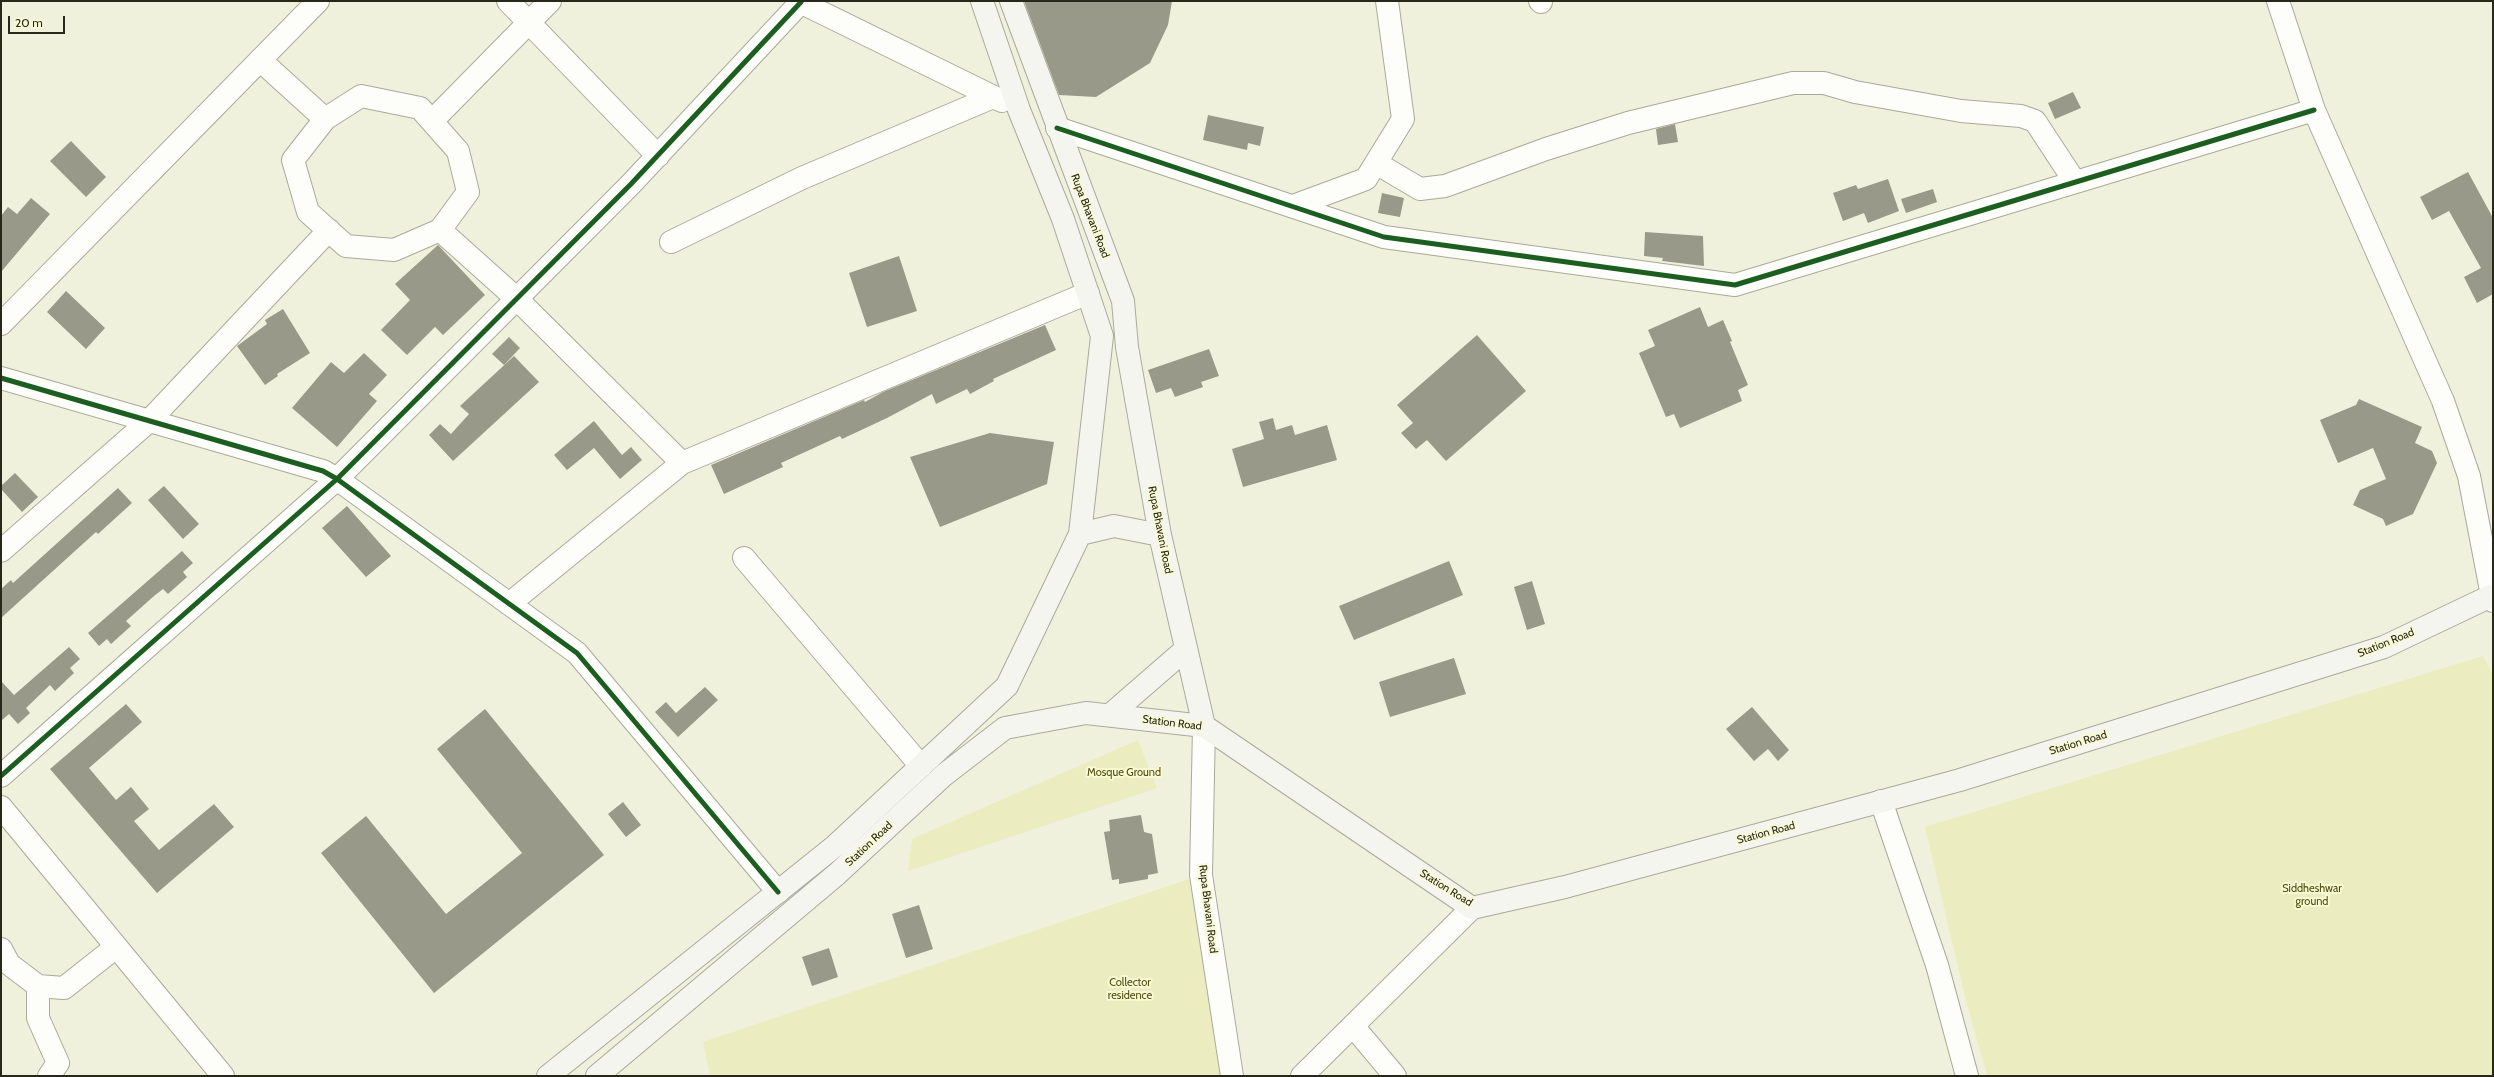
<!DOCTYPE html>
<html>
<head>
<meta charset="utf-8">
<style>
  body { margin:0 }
  #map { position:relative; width:2494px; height:1077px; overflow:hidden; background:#f0f1dd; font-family:Cabin,sans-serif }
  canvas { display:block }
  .frame { position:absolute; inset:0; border:2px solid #27271a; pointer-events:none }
  .scale { position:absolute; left:8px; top:16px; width:57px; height:18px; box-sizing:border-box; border:2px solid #27271a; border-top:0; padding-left:5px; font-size:12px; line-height:14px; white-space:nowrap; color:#27271a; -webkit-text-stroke:3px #f8f9d5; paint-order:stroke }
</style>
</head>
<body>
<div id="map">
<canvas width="2494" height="1077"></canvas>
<div class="frame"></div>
<div class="scale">20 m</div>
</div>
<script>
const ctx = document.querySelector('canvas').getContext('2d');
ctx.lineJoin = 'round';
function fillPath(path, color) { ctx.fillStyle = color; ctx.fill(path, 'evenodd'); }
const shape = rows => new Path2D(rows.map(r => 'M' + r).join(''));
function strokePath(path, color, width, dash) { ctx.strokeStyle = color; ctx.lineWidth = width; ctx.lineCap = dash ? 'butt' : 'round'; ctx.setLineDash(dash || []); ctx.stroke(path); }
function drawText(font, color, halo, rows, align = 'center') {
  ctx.font = font + ' Cabin,sans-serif'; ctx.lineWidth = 4; ctx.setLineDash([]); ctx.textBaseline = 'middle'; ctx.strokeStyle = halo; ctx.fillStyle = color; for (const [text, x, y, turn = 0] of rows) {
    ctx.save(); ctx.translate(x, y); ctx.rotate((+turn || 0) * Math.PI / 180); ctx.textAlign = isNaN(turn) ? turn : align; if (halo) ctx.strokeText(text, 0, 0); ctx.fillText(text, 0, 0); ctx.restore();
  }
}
fillPath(shape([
  [2483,656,2493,675,2493,1076,1987,1076,1965,997,1925,827],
  [1138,740,1157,788,908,871,912,839],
  [1201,875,1228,1076,710,1076,703,1042]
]), '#ebecbf');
fillPath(shape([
  [1024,1,1172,1,1168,25,1150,63,1096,97,1059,95],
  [2073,92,2081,108,2055,119,2048,103],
  [1208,115,1264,127,1260,146,1248,143,1247,150,1203,140],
  [1675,124,1678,142,1658,145,1656,129],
  [71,141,106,177,86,197,50,161],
  [2468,172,2493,218,2493,294,2477,303,2464,277,2481,268,2449,211,2432,220,2420,197],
  [1888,179,1899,211,1868,223,1864,213,1843,221,1833,193,1856,185,1858,189],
  [1933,189,1937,202,1906,213,1901,199],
  [1382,193,1404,198,1400,217,1378,213],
  [31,198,50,214,1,272,1,216,8,207,17,214],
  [1645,232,1703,236,1704,266,1662,261,1663,258,1644,256],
  [438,245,485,295,443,335,435,327,407,355,381,330,410,300,395,284],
  [899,256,917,311,867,327,849,273],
  [66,291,105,328,86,349,47,312],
  [1700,307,1708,327,1723,320,1732,341,1730,342,1748,385,1738,390,1742,401,1680,428,1674,414,1666,417,1639,353,1655,346,1648,330],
  [283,309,310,353,277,374,278,376,265,385,237,346,267,324,265,320],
  [1045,325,1056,350,993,379,994,381,970,394,967,389,936,404,932,394,887,418,842,439,840,436,781,463,783,467,724,494,711,465,864,400,865,402,883,392],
  [1477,335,1526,391,1446,461,1427,440,1416,449,1401,433,1413,423,1397,405],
  [509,337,520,348,504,365,492,354],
  [1209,349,1219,376,1201,382,1203,387,1175,397,1171,388,1156,393,1148,370],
  [364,353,387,375,369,394,377,401,337,447,292,408,331,362,344,373],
  [514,356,539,382,453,461,429,435,440,424,451,434,469,414,460,406],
  [2359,399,2422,427,2415,443,2432,451,2437,463,2413,514,2386,526,2383,519,2353,505,2360,490,2386,479,2373,448,2338,463,2320,420,2356,405],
  [1273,418,1276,430,1292,425,1295,435,1327,425,1337,460,1243,487,1232,449,1264,439,1259,422],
  [594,421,622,455,631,447,642,460,620,479,594,448,567,470,554,455],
  [990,433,1054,442,1047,484,940,527,910,457],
  [15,473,38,497,22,512,1,489,1,486],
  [164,486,199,524,183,539,148,500],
  [118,488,132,503,98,534,96,532,1,618,1,589,11,580,13,583],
  [347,506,391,556,366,577,322,528],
  [182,551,193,563,183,572,187,577,168,594,163,589,154,596,126,621,131,626,111,644,107,639,99,646,88,633],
  [1449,561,1463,595,1354,640,1339,606],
  [1532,581,1545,624,1527,630,1514,587],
  [69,647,80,659,70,668,74,673,55,691,50,685,26,708,30,713,18,724,9,714,1,721,1,681,14,695],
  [1454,658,1466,694,1390,717,1379,682],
  [705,687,718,700,678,737,655,712,666,702,676,713],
  [126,704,142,722,89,768,116,800,131,787,149,809,134,821,159,850,214,804,234,827,157,893,50,769],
  [1752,707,1789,750,1778,761,1768,749,1754,761,1726,729],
  [485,709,604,855,434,993,321,853,366,816,446,914,522,853,437,749],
  [623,802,641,825,626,837,608,814],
  [1141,815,1144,832,1152,834,1158,873,1148,875,1148,879,1119,884,1119,879,1112,880,1104,832,1110,831,1109,820],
  [919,905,933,949,906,958,892,914],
  [829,948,838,977,812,986,802,957]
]), '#99998a');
const minor = shape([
  [508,1,658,156],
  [798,1,1002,101],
  [1540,1,1541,2],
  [2278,1,2314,110,2443,401,2469,476,2493,601],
  [260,60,325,119],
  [432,121,550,1],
  [1057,128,1384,237,1735,285,2314,110],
  [1376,163,1420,189,1445,186,1546,149,1628,123,1793,83,1824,83,1855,92,1961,111,2021,116,2035,121,2075,182],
  [1293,206,1366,179,1403,119,1387,1],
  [440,230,394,250,346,246,308,212,293,160,325,119,361,96,420,108,458,151,468,192,440,230,517,299,682,463],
  [671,242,802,178,993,97],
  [1,378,323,471,337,479,577,653,778,892],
  [1,551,149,421,329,230],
  [744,558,921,766],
  [509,604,682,463,1088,293],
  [1,776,337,479,631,184,801,2],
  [1881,801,1937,965,1967,1076],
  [1,949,9,964,38,986,64,988,116,947],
  [38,986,38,1018,58,1063,49,1076],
  [1353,1026,1395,1076],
  [1302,1076,1472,908]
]);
const tertiary = shape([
  [1,324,318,1],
  [1204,726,1201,875,1232,1076],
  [1,807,223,1076]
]);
const secondary = shape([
  [1011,1,1123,301,1127,347,1160,535,1204,726],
  [1080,534,1114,526,1160,535],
  [1110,715,1186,649],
  [548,1076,835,846,1007,686,1080,534,1102,336,1063,219,1019,110,982,1],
  [597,1076,837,874,944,775,1005,728,1086,713,1204,726,1472,908,1565,887,1960,780,2384,647,2493,595]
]);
strokePath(minor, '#a9aa9a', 24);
strokePath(tertiary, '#a9aa9a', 24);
strokePath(secondary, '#a9aa9a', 24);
strokePath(minor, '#fdfdfa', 22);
strokePath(tertiary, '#fdfdfa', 22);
strokePath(secondary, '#f5f5ef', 22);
strokePath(shape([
  [1057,128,1384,237,1735,285,2314,110],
  [1,378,323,471,337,479,577,653,778,892],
  [1,776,337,479,631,184,801,2]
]), '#1b5e20', 5);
drawText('11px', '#27271a', '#f8f9d5', [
  ["Rupa Bhavani Road",1090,216,69],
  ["Rupa Bhavani Road",1160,530,79],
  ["Station Road",2386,643,-22],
  ["Station Road",1172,723,7],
  ["Station Road",2078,743,-17],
  ["Station Road",1766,833,-15],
  ["Station Road",869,844,-43],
  ["Station Road",1446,888,32],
  ["Rupa Bhavani Road",1208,909,83]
]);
drawText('11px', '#4f4d0b', '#f8f9d5', [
  ["Mosque Ground",1124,773],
  ["Siddheshwar",2312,889],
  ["ground",2312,902],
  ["Collector",1130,983],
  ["residence",1130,996]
]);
</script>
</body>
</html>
